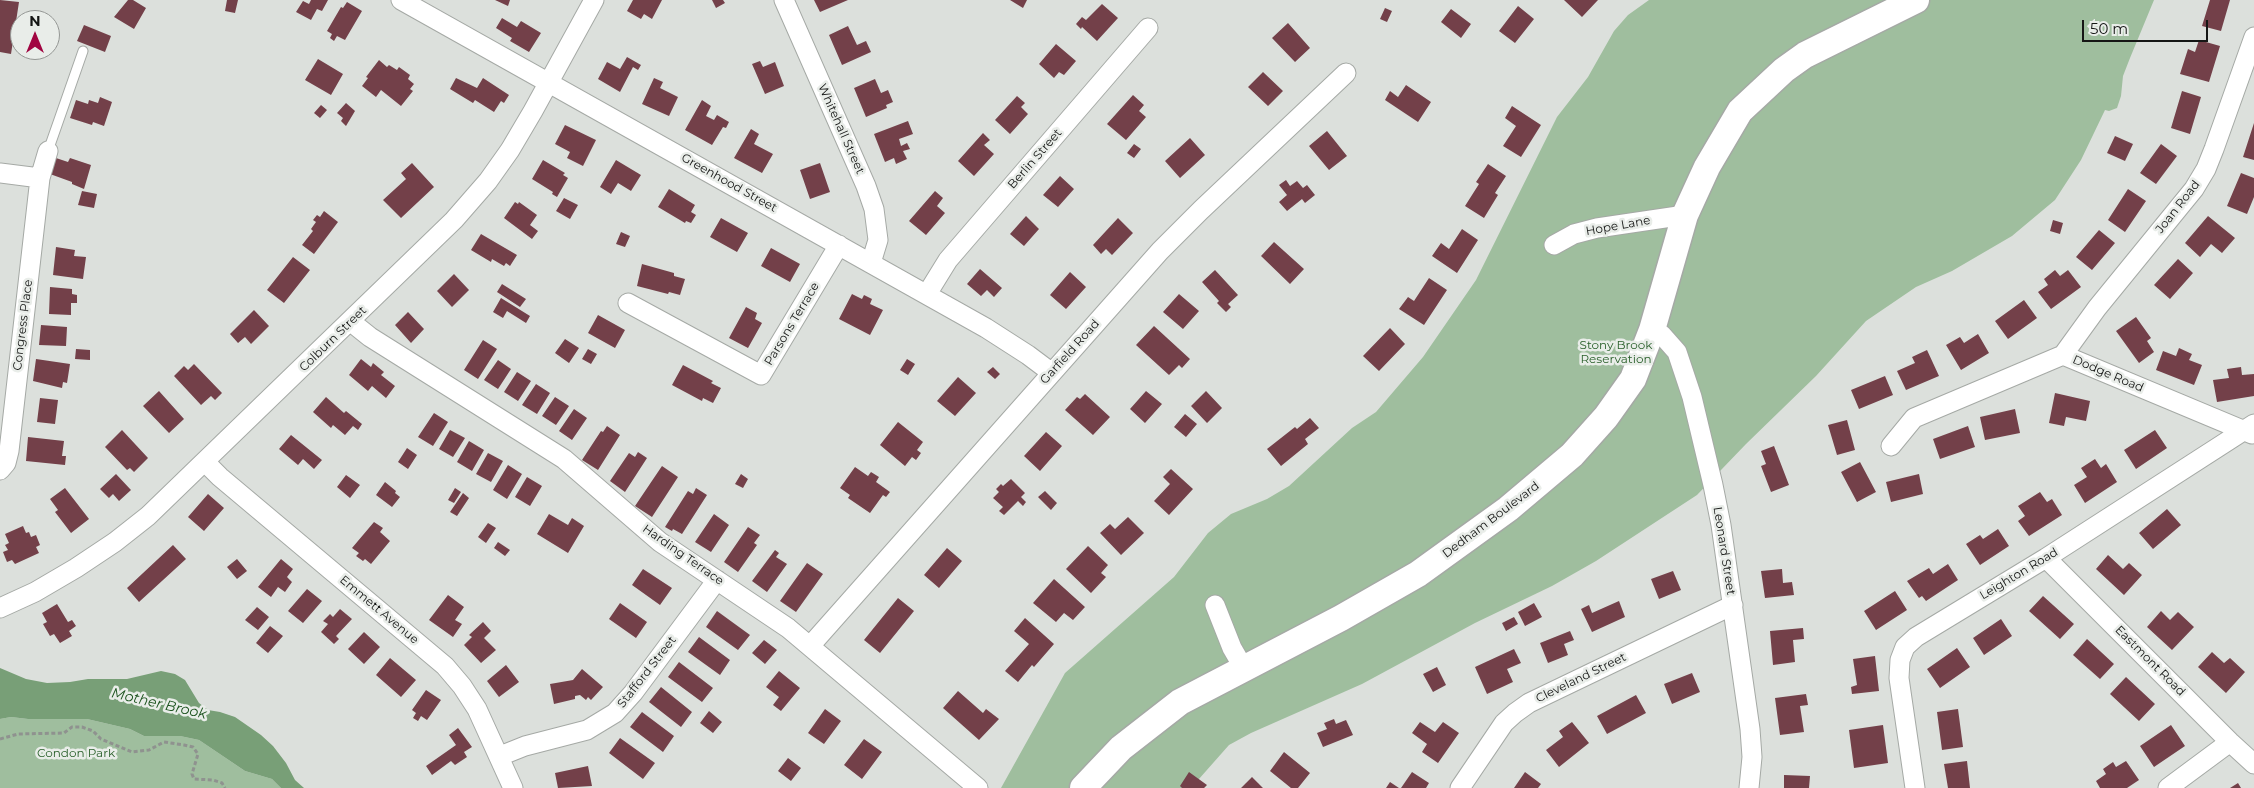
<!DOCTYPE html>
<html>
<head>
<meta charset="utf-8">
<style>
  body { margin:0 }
  #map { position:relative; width:2254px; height:788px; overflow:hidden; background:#dce0dc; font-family:Montserrat,sans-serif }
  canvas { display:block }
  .north { position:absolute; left:10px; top:10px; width:50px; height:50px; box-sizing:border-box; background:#e9ede9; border:1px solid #949794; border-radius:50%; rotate:0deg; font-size:14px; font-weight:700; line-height:20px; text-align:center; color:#151615 }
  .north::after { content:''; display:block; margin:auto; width:18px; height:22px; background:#a10541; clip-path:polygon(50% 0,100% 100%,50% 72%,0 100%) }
  .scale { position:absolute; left:2082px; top:20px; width:126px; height:22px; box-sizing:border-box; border:2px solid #151615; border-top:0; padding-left:6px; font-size:15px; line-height:18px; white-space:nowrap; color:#151615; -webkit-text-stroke:4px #e9ede9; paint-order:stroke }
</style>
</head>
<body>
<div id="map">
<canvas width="2254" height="788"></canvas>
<div class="north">N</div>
<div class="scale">50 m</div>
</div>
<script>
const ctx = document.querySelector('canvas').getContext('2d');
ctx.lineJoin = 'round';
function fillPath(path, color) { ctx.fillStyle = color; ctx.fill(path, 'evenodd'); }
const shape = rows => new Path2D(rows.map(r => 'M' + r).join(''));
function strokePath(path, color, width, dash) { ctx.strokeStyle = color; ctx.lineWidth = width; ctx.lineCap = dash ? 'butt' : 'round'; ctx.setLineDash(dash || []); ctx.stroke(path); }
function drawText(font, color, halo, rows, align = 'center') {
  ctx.font = font + ' Montserrat,sans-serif'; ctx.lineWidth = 5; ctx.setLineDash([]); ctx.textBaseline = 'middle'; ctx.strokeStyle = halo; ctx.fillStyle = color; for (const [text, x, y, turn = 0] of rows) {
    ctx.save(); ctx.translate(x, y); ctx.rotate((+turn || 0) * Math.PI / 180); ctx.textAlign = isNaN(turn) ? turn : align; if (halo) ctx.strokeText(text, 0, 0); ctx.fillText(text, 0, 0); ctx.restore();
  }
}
fillPath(shape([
  [1649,0,2154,0,2130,58,2123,76,2121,96,2117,108,2109,111,2105,110,2081,160,2055,200,2012,236,1952,271,1916,287,1866,321,1816,376,1746,444,1697,495,1596,561,1552,586,1475,623,1362,684,1251,733,1229,745,1191,788,1001,788,1065,673,1174,577,1208,533,1231,514,1267,499,1289,486,1352,428,1376,412,1423,357,1476,280,1557,117,1588,77,1614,31,1628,15],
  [11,717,28,719,87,719,130,729,144,736,180,736,199,740,245,771,272,779,281,788,0,788,0,719]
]), '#9fbe9e');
fillPath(shape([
  [0,668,26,679,47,683,70,682,88,679,127,679,161,671,175,674,185,680,199,703,208,710,220,712,235,717,261,735,273,746,286,763,295,780,304,788,281,788,272,779,245,771,199,740,180,736,144,736,130,729,87,719,28,719,11,717,0,719]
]), '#789f77');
fillPath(shape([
  [0,0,19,2,11,54,0,52],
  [128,0,133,0,146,8,134,29,114,17],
  [227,0,238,0,235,13,225,11],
  [311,0,328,0,322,11,317,9,311,20,296,12,303,1,309,4],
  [495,0,510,0,508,6],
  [633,0,662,0,652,19,644,14,641,19,627,11],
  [712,0,723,0,725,3,716,8],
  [814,0,848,0,820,12],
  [1010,0,1027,0,1023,8],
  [1564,0,1598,0,1582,17],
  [2210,0,2230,0,2221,31,2202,26],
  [347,2,362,11,345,40,337,36,334,41,330,38,332,34,327,31,341,7,343,8],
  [1102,4,1118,18,1097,41,1082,27,1081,29,1076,24,1082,17,1086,20],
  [1518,6,1534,19,1515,43,1499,31],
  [1385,8,1392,11,1387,22,1380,19],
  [1451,9,1471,24,1461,38,1441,22],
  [502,18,517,27,521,21,541,33,529,52,510,41,512,38,496,28],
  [1288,23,1310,48,1295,62,1272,38],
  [84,25,111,36,105,52,77,41],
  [848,26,857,45,866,41,871,52,842,65,829,35],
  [2199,40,2220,46,2209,82,2180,74,2188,49,2195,52],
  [1056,44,1076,61,1064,75,1059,72,1054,78,1039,64],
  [627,57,641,65,638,70,633,67,620,92,598,79,607,62,620,69],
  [318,59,343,74,331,95,305,80],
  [379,60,387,67,389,65,397,70,399,67,410,75,408,79,414,84,410,89,413,91,401,106,381,90,376,97,362,86,368,78,366,77],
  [760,61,763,67,775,62,784,86,765,94,752,64],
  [1263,72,1283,91,1268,106,1248,87],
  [456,78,477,88,483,78,509,95,504,103,501,101,494,112,475,100,473,103,450,89],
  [654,78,663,82,660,88,678,97,669,116,642,104],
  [875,79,881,93,888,90,893,102,886,105,887,108,866,117,854,88],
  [1406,85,1431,102,1418,122,1385,100,1390,91,1398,97],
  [2182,91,2201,97,2190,134,2171,128],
  [1133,95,1144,105,1139,111,1146,117,1126,140,1107,124],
  [1017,96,1025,103,1021,107,1028,114,1010,134,995,120],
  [100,97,112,102,104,126,93,122,92,125,70,118,76,100,88,104,89,100,98,103],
  [702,100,711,106,706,116,714,120,717,115,729,122,726,128,723,127,712,145,685,130],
  [346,103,355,111,346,126,341,121,343,118,337,113],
  [321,105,327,110,320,118,314,113],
  [1512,106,1541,125,1521,157,1503,146,1516,126,1505,118],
  [908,121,913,134,899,139,901,146,907,143,910,149,903,151,907,159,896,164,894,158,885,162,874,134],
  [2254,123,2254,160,2243,157],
  [565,125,596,140,583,166,567,158,570,152,555,144],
  [751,129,759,134,754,144,773,154,762,173,734,158],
  [1327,131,1347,156,1329,170,1309,146],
  [983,133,990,140,984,145,994,154,974,176,958,161],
  [2115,136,2133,144,2125,161,2107,153],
  [1190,138,1205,155,1180,178,1165,161],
  [1134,144,1141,149,1134,158,1127,153],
  [2161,144,2177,156,2156,184,2140,173],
  [56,158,68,162,70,158,91,165,84,189,72,184,72,182,50,174],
  [543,160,565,173,563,175,568,178,557,197,552,194,553,192,532,179],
  [616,160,641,175,631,191,618,183,611,194,600,187],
  [412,163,434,187,401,218,383,200,406,179,401,173],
  [820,163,830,192,810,199,800,170],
  [1488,164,1506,176,1495,193,1498,195,1484,218,1465,206,1479,184,1476,182],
  [2241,173,2254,178,2254,197,2247,214,2227,206],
  [1060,176,1074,189,1058,207,1043,195],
  [1286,180,1290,186,1297,181,1303,188,1307,185,1315,195,1305,203,1302,199,1287,211,1279,202,1287,195,1279,185],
  [669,189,695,205,691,212,696,215,691,223,686,221,685,223,658,207],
  [2128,189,2146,201,2125,232,2108,220],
  [82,191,97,194,94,208,78,205],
  [935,191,943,198,937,206,945,213,926,235,909,221],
  [564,198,578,205,570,219,556,211],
  [515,202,518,204,519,202,537,215,530,225,538,231,532,239,504,218],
  [324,211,338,222,314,254,302,245,313,231,311,229,316,222,313,220,317,215,320,217],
  [1026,216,1039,229,1024,246,1010,234],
  [2208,216,2235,238,2222,253,2211,244,2200,257,2185,243],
  [721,218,748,233,737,252,710,237],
  [1118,218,1133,233,1112,255,1106,249,1101,254,1093,245],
  [2053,220,2063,223,2060,234,2050,231],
  [1462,229,1478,240,1457,273,1432,256,1441,243,1449,249],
  [2099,230,2115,243,2092,270,2076,257],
  [621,232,630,236,625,247,616,244],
  [481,234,517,255,510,266,506,263,504,266,492,259,491,262,471,250],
  [1274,242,1304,269,1290,284,1261,256],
  [56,247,75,250,74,256,86,257,83,279,53,275],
  [771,248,800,264,790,282,761,266],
  [293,257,310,270,284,303,267,290],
  [2178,259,2193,273,2170,299,2154,285],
  [642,264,674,273,674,276,685,279,680,295,669,292,668,294,637,286],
  [980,269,1002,288,994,297,987,290,981,296,967,284],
  [1215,270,1238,295,1228,304,1231,307,1226,312,1217,303,1219,301,1202,282],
  [2055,270,2060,276,2068,270,2081,287,2051,309,2038,292,2048,285,2044,279],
  [1070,272,1086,287,1066,309,1050,295],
  [454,274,469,290,452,307,437,291],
  [1429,278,1447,290,1424,325,1399,309,1408,297,1414,301],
  [502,284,526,299,520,307,497,292],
  [50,287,72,289,72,294,77,295,77,303,71,303,71,315,49,314],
  [852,294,862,299,864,295,872,299,870,304,883,310,870,335,839,319],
  [1179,294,1199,311,1183,329,1163,312],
  [501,298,530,316,526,323,507,311,503,318,493,312],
  [2024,300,2037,318,2008,339,1995,321],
  [746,307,757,313,755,319,762,323,748,348,729,338],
  [254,310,269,326,251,344,245,337,238,343,230,334],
  [408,312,424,329,411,343,395,325],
  [598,315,625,330,615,348,588,333],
  [2136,317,2151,338,2147,341,2154,352,2139,363,2116,331],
  [41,325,67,327,66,346,39,345],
  [1154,326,1190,359,1182,368,1179,365,1169,375,1136,345],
  [1390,328,1405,344,1379,371,1363,356],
  [1978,334,1989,353,1961,370,1946,345,1960,337,1964,343],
  [565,339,579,348,569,363,555,353],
  [483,340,497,349,478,379,464,370],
  [2179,348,2192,354,2189,360,2202,365,2194,385,2156,370,2163,351,2176,356],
  [76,349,90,350,90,360,75,359],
  [588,349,597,354,591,364,582,359],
  [1927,350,1939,376,1906,390,1897,371,1915,363,1912,357],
  [36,359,70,364,67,383,63,382,62,388,33,381],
  [361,359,371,367,373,363,384,372,381,375,395,386,386,398,372,386,368,391,349,375],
  [907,359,915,364,908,375,900,370],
  [498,360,511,369,498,389,484,380],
  [194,364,222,393,215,400,211,396,201,405,174,376,184,366,188,370],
  [683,365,713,381,711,383,721,388,713,403,703,398,702,401,672,385],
  [993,367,1000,374,995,379,987,372],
  [2241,367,2242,375,2254,374,2254,396,2217,402,2213,380,2229,378,2227,369],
  [517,372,531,381,518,401,504,392],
  [1885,376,1893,395,1859,409,1851,390],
  [958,377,976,393,955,416,937,401],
  [536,384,550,393,537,414,522,405],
  [159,391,184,419,169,433,143,406],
  [1146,391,1162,404,1145,423,1130,409],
  [1206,391,1222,408,1207,423,1191,406],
  [2055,393,2090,401,2086,421,2066,417,2064,426,2049,423],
  [1085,394,1110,417,1093,435,1065,410,1077,397,1080,399],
  [326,397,344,413,346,411,362,424,358,430,353,426,345,435,333,425,331,428,313,412],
  [555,397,569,406,556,425,542,416],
  [40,398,58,400,55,424,37,422],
  [574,409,587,418,572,440,559,431],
  [2015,409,2020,433,1985,440,1980,417],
  [434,413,448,422,433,446,418,437],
  [1185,414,1197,424,1186,437,1174,427],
  [1310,418,1319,428,1305,439,1308,444,1281,466,1267,449,1295,427,1297,429],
  [1847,420,1855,450,1837,455,1828,425],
  [898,422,923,442,917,450,921,453,916,460,912,457,905,466,880,445],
  [607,426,620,435,598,470,582,460,601,431,603,432],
  [1968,426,1975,447,1940,459,1933,439],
  [122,430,148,458,134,472,130,468,127,470,105,447],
  [450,430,465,438,453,457,439,449],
  [2155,430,2167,448,2136,469,2124,450],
  [1046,432,1062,446,1040,471,1024,456],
  [291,435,322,460,314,469,303,459,298,465,279,449],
  [28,437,64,441,62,456,66,456,65,465,26,461],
  [469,441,484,450,472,471,457,462],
  [1774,446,1789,485,1771,492,1761,466,1766,464,1761,451],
  [407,448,417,455,408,469,398,462],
  [638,452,647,458,625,492,610,481,629,453,635,457],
  [488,453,503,461,491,482,476,474],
  [2095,459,2101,468,2106,464,2117,482,2085,503,2074,485,2087,477,2081,468],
  [1860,462,1876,492,1857,502,1841,472],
  [508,465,522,474,507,499,493,490],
  [662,466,678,477,652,517,635,506],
  [855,467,868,476,871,472,879,477,876,482,890,492,886,497,883,495,870,513,848,498,850,495,840,488],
  [1171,469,1193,489,1169,515,1154,501,1170,484,1163,477],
  [116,474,131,490,119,501,113,494,109,498,100,489],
  [741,474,748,479,743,488,735,484],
  [1919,474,1923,494,1891,502,1886,482],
  [346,475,360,485,350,498,337,487],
  [527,477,542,486,530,506,515,497],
  [1011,479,1025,493,1021,497,1026,502,1023,506,1018,501,1004,515,999,511,1003,507,993,498,999,492,996,489,1001,484,1003,486],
  [385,482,396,491,395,493,400,497,392,507,376,495],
  [65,488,89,519,71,533,55,512,58,510,50,499],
  [455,488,461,492,454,503,448,500],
  [696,488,707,495,682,534,673,529,672,531,665,527,688,491,693,494],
  [1045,491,1057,503,1051,510,1038,497],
  [2040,492,2047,502,2052,499,2062,515,2029,536,2018,521,2025,516,2018,506],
  [463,493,469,498,457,516,450,512],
  [208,494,224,508,204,531,188,517],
  [2167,509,2181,525,2153,549,2139,533],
  [549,514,568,525,572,518,584,526,568,553,537,534],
  [714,514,729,525,711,552,695,542],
  [1128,517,1144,533,1121,555,1100,533,1110,524,1115,529],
  [374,522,383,528,380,532,390,541,371,564,365,559,363,561,356,556,359,553,352,548],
  [488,523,496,528,486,543,478,537],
  [23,526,26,533,29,532,31,537,36,535,40,545,36,547,39,553,15,564,12,560,7,562,3,552,8,550,5,545,9,543,5,534],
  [748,527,760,535,754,543,757,545,738,572,724,562],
  [1998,529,2009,546,1980,565,1966,544,1980,535,1983,539],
  [498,542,510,550,505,556,494,548],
  [173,545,186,559,139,602,127,588],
  [1088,546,1108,565,1101,573,1106,577,1091,593,1066,569],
  [947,548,962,561,939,588,924,575],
  [775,550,779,553,776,557,787,564,767,592,752,581],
  [2108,555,2123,569,2129,563,2142,575,2124,595,2096,569],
  [237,559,247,571,237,579,227,567],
  [281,559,293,569,287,577,292,582,285,592,278,587,271,597,258,587],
  [807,563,823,574,796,612,780,601],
  [1948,564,1958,580,1926,601,1922,596,1919,598,1907,581,1929,568,1933,574],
  [643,569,672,588,660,605,632,585],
  [1782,569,1783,583,1792,582,1794,595,1765,598,1761,571],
  [1673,571,1681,590,1659,599,1651,579],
  [1054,579,1085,607,1073,620,1064,613,1056,622,1033,603],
  [307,589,322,601,303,623,288,611],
  [1895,591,1907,610,1876,630,1864,611],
  [448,595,464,607,455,620,462,624,453,637,429,620],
  [2043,596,2074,624,2060,639,2029,611],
  [898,598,914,611,880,653,864,640],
  [1619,601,1625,617,1592,632,1581,609,1589,605,1592,613],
  [620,603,647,622,636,638,609,619],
  [1534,603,1542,617,1525,626,1518,612],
  [57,604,68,622,72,620,76,626,69,631,72,636,60,643,54,634,50,636,43,624,47,622,42,613],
  [257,607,269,617,258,630,245,620],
  [340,609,352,619,336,636,339,639,334,644,321,632,328,624,323,621,330,614,333,617],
  [717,611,750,635,738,650,706,627],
  [2161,611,2170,620,2178,612,2194,627,2172,650,2147,627],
  [1514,617,1518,624,1506,631,1502,623],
  [1025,618,1054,644,1034,667,1032,665,1018,682,1005,671,1029,644,1014,631],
  [2001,619,2012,636,1984,655,1973,638],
  [483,622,491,631,484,638,496,650,481,663,464,645,472,637,469,635],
  [270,626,283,636,268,653,256,643],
  [1803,628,1804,639,1793,640,1795,662,1773,665,1770,631],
  [1570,631,1574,640,1564,644,1568,655,1548,663,1540,643],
  [364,632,380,647,364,664,348,649],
  [699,637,730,660,720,675,688,652],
  [2087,639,2114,664,2100,679,2073,655],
  [764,640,777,650,765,664,752,653],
  [1957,648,1970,667,1940,688,1927,669],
  [1514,649,1521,663,1507,669,1513,682,1487,694,1475,667],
  [2212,652,2224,663,2230,658,2245,672,2226,693,2198,667],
  [1875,656,1879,691,1852,694,1851,687,1857,685,1853,659],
  [390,658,416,680,401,697,376,675],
  [679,662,713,688,702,702,668,677],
  [506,665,519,682,499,697,487,681],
  [1437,667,1446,685,1433,692,1423,674],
  [582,669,603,687,591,700,588,697,586,700,580,695,575,696,575,699,554,704,550,684,573,680],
  [779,671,800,688,781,711,773,705,779,697,766,687],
  [1692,673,1700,692,1672,704,1664,684],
  [2126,677,2155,704,2139,721,2110,694],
  [661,687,692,712,681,727,649,702],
  [426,690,441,700,427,720,421,716,418,721,413,718,416,713,412,710],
  [958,691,983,713,986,709,999,719,979,740,943,708],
  [1806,694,1808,705,1800,706,1804,732,1780,735,1775,698],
  [1636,695,1646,713,1607,734,1597,716],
  [825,709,841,721,824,744,808,733],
  [1958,709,1963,747,1942,750,1937,712],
  [709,711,722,722,713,733,700,723],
  [642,712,674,736,663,752,630,727],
  [1334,719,1336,724,1346,720,1353,735,1323,747,1317,733,1327,729,1324,723],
  [1420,722,1435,732,1443,722,1459,733,1438,763,1422,752,1427,744,1412,733],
  [1572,722,1589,743,1559,767,1546,750,1563,737,1559,731],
  [1883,725,1888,763,1854,768,1849,730],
  [2171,725,2185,746,2154,767,2140,746],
  [458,728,472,747,464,752,467,757,455,765,451,761,432,775,426,766,456,745,449,735],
  [620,738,655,763,643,779,609,753],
  [864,739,882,752,862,779,844,765],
  [1284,752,1310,773,1298,788,1291,788,1270,771],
  [788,758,801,768,791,781,778,771],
  [1967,761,1970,788,1948,788,1944,764],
  [2126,761,2139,780,2127,788,2100,788,2096,781,2106,774,2103,769,2113,762,2116,767],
  [588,766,592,786,558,788,555,773],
  [1189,772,1207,785,1204,788,1182,788,1180,786],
  [1412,772,1429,783,1426,788,1401,788],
  [1525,772,1541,784,1538,788,1514,788],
  [1784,775,1810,776,1809,788,1784,788],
  [1252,777,1263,788,1241,788],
  [1390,782,1399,788,1386,788],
  [2238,783,2241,788,2230,788]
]), '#734049');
const service = shape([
  [48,151,83,51]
]);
const minor = shape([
  [401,0,986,328,1028,355,1052,373],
  [784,0,866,186,874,209,878,240,871,263],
  [0,173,40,178],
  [1554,245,1574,234,1597,228,1685,215],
  [927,294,948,260,1148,28],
  [628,303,761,375,839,245],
  [350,321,370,337,564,459,660,542,788,628,978,788],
  [1652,330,1662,335,1677,352,1692,397,1713,485,1721,525,1750,729,1752,757,1749,788],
  [2063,355,2097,308,2194,189,2206,169,2214,149,2254,37],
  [1891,446,1914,418,2063,355,2252,434],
  [206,463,220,477,445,666,462,686,477,709,513,788],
  [0,470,6,463,9,451,40,178,48,151],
  [2046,558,2230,742,2254,764],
  [1215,605,1232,648,1243,667],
  [0,608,35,592,76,568,115,542,148,516,454,220,488,181,510,150,533,111,594,0],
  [810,646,1160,251,1201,210,1346,73],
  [500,756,525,746,587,730,615,713,633,693,717,580],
  [1460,788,1504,723,1515,713,1529,703,1733,605],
  [1915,788,1899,678,1900,660,1905,647,1916,637,2046,558,2254,424],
  [2168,788,2230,742]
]);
const secondary = shape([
  [1083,788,1121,748,1180,702,1341,618,1418,574,1508,509,1572,455,1606,417,1633,379,1652,330,1685,215,1707,167,1740,111,1784,70,1805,55,1916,0]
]);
strokePath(service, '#a5a9a5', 11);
strokePath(minor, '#a5a9a5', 21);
strokePath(secondary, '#a5a9a5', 29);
strokePath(shape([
  [0,739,18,734,64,733,72,727,82,727,93,731,101,739,132,752,149,750,164,742,184,745,193,747,198,754,192,774,194,779,213,780,222,783,225,788]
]), '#8f928f', 3, [4, 2.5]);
strokePath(service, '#fff', 9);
strokePath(minor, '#fff', 19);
strokePath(secondary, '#fff', 26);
drawText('12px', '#151615', '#e9ede9', [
  ["Whitehall Street",841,129,66],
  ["Berlin Street",1035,159,-49],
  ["Greenhood Street",729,183,29],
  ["Joan Road",2178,207,-52],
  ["Hope Lane",1618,226,-10],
  ["Parsons Terrace",792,324,-59],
  ["Congress Place",23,325,-83],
  ["Colburn Street",333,339,-44],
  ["Garfield Road",1070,352,-48],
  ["Dodge Road",2108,374,23],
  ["Dedham Boulevard",1491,520,-37],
  ["Leonard Street",1724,551,81],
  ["Harding Terrace",683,555,35],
  ["Leighton Road",2019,574,-31],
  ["Emmett Avenue",379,610,40],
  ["Eastmont Road",2150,661,45],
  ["Stafford Street",647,672,-52],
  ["Cleveland Street",1581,678,-26]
]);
drawText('12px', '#2a602b', '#e9ede9', [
  ["Stony Brook",1616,345],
  ["Reservation",1616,359],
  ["Condon Park",76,753]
]);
drawText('italic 14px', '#1c531e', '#e9ede9', [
  ["Mother Brook",159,704,13]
]);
</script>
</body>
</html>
